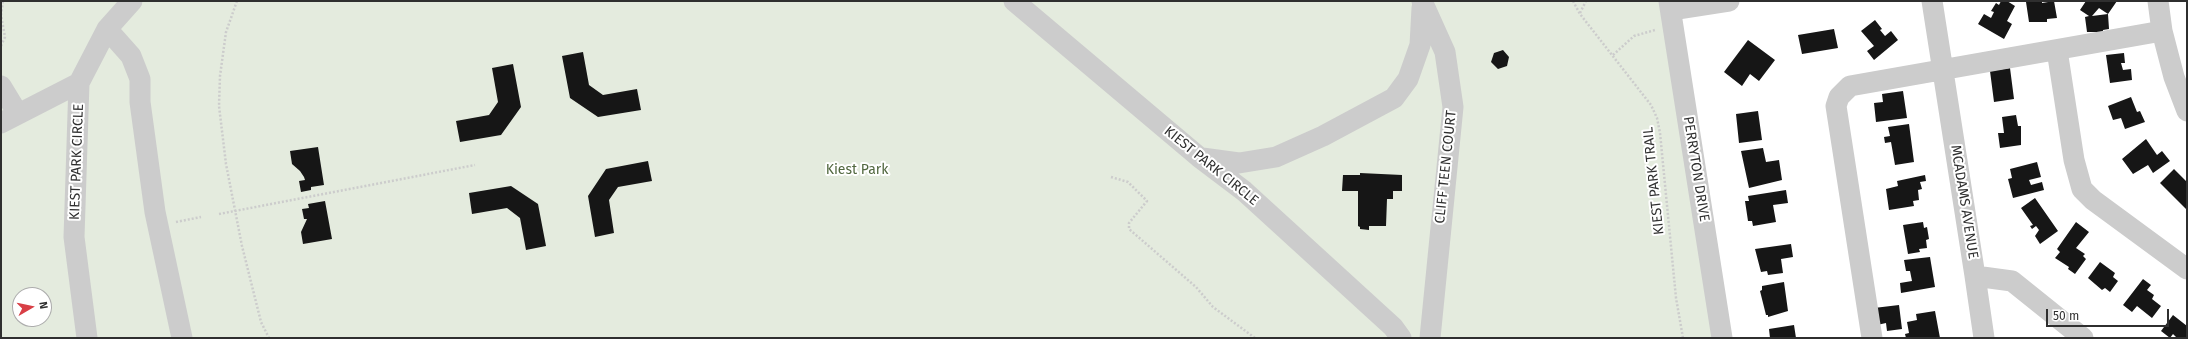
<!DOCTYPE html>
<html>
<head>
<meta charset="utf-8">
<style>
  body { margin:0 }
  #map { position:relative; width:2188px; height:339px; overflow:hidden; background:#fff; font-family:"Fira Sans",sans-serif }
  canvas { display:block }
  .frame { position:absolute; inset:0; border:2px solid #2f2f2f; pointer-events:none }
  .north { position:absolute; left:12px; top:287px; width:40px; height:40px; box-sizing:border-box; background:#fff; border:1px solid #acacac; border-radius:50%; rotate:81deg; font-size:11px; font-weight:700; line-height:16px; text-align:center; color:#2f2f2f }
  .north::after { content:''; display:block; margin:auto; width:14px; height:18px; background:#d83f46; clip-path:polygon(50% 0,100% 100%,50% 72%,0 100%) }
  .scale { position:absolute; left:2046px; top:309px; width:123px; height:18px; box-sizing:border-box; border:2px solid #2f2f2f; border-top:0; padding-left:5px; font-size:12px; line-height:14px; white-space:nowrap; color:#2f2f2f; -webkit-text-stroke:3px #fff; paint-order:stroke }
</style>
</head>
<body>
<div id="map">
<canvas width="2188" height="339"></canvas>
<div class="frame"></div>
<div class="north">N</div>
<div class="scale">50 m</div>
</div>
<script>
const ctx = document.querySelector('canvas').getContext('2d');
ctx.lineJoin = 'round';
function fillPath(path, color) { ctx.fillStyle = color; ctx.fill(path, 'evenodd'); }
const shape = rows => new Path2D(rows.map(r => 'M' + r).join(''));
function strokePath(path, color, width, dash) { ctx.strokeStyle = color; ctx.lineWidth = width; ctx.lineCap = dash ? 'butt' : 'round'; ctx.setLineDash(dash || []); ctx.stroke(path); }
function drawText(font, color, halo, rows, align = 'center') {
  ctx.font = font + ' "Fira Sans",sans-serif'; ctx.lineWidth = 4; ctx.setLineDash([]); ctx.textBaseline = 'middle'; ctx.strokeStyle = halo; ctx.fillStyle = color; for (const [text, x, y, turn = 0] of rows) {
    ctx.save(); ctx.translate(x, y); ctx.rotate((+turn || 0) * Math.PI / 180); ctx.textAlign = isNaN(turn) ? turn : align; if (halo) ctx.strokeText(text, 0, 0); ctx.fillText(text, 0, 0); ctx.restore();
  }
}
fillPath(shape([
  [1,1,1660,1,1713,338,1,338],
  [20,295,44,295,44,319,20,319]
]), '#e4ebde');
fillPath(shape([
  [2001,1,2007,1,2015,6,2007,21,2012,24,2004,39,1978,24,1984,14,1991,18,1994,12,1991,11,1996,3,1999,5],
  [2030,1,2042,1,2042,3,2054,1,2057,18,2047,19,2047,22,2029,22,2026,2],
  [2086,1,2117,1,2108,14,2099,8,2092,16,2108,14,2109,29,2103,30,2103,32,2087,32,2085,17,2089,16,2080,10],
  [1875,20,1882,29,1880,30,1885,36,1891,31,1898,40,1874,60,1867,51,1874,46,1861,31],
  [1834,29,1838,48,1802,54,1798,35],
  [1748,40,1775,60,1759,81,1750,74,1742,86,1724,72],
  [1503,50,1509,57,1507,66,1498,69,1491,62,1494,53],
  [583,52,589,85,603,95,637,89,641,110,598,117,570,98,562,56],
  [2124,53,2125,63,2121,63,2123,70,2131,69,2132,80,2110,83,2106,55],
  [513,64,521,107,501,135,460,142,456,121,489,115,498,102,492,68],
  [2010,68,2014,99,1994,102,1990,71],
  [1903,91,1907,118,1876,122,1874,103,1883,102,1882,94],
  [2131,97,2137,112,2140,111,2145,122,2125,129,2121,118,2113,120,2108,106],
  [1758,111,1762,140,1739,143,1736,114],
  [2016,115,2018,126,2021,126,2021,145,2000,148,1998,133,2004,133,2002,117],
  [1909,124,1914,162,1895,165,1891,142,1885,143,1884,137,1890,136,1888,127],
  [2146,139,2157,155,2162,151,2170,161,2153,173,2148,165,2133,174,2122,159],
  [318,147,324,185,311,187,311,190,301,192,299,181,305,180,304,177,300,171,292,164,290,151],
  [1763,148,1766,162,1779,160,1782,180,1749,188,1741,151],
  [648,161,652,181,618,187,609,200,614,233,595,237,588,196,606,169],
  [2037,162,2041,177,2029,180,2031,185,2042,182,2044,190,2013,198,2008,179,2012,178,2010,169],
  [2174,169,2187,182,2187,210,2160,183],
  [1360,173,1402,175,1402,191,1393,191,1393,199,1387,199,1386,226,1369,226,1369,230,1360,229,1360,227,1358,226,1358,191,1342,191,1343,175,1360,175],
  [1925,175,1926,181,1920,182,1922,189,1918,190,1919,200,1913,201,1914,206,1889,210,1886,189,1898,186,1897,181],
  [511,186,538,204,546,246,526,250,520,218,507,208,472,214,469,193],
  [1786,190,1788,203,1773,205,1776,222,1753,226,1752,221,1748,221,1745,201,1749,201,1748,196],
  [2035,198,2058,231,2040,244,2035,236,2039,230,2036,226,2032,229,2030,226,2033,225,2021,208],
  [325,201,332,239,303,244,301,232,307,219,304,219,302,209,309,208,308,204],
  [1923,222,1924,228,1927,227,1929,239,1926,240,1927,248,1919,249,1920,252,1908,254,1903,225],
  [2076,222,2089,232,2076,248,2085,254,2083,256,2086,259,2075,274,2068,269,2069,267,2055,258,2060,252,2057,249],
  [1791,244,1793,257,1781,259,1783,273,1768,275,1767,271,1761,272,1755,249],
  [1930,257,1935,287,1901,293,1900,283,1912,281,1910,271,1906,271,1904,260],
  [2100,262,2115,273,2113,277,2118,281,2110,292,2105,288,2102,290,2088,278],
  [2143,279,2151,285,2147,290,2154,295,2152,299,2161,306,2152,318,2137,306,2132,312,2123,305],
  [1784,282,1788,311,1768,317,1768,315,1766,315,1760,291,1762,290,1762,286],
  [1899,305,1902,329,1887,331,1886,323,1877,325,1874,308],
  [1935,311,1940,338,1906,338,1905,334,1909,333,1907,322,1917,320,1916,314],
  [2173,315,2187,326,2187,338,2177,338,2173,334,2170,338,2161,331],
  [1794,325,1796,338,1770,338,1769,329]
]), '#161616');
strokePath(shape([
  [237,1,226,32,220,76,219,106,226,164,242,246,261,322,269,338],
  [1573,1,1580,14,1651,105,1657,118,1660,133,1676,298,1683,338],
  [1580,13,1586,1],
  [1,46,5,37,1,15,3,1],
  [1613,55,1634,36,1655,30],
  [1111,177,1128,182,1147,201,1129,223,1129,229,1196,287,1213,307,1255,338],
  [219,214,475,165],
  [176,222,201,217]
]), '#ccc', 2.5, [2, 2]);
strokePath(shape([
  [1014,1,1199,157,1244,191,1393,327,1401,338],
  [1422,1,1445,52,1453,107,1430,338],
  [1669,1,1722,338],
  [1932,1,1975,276,2012,281,2083,338],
  [2158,1,2162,31,2174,77,2187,111],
  [1671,10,1729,1],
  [107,29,131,56,140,79,140,102,155,212,182,338],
  [2057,50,2074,160,2082,189,2093,200,2187,269],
  [1,86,18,114],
  [1,123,79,83],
  [1202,158,1239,163,1276,157,1323,136,1394,98,1408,79,1420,45,1422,8],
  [1975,276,1984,338],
  [87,338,74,237,79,83,107,29,132,1],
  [1872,338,1836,106,1839,97,1850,86,2162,31]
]), '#ccc', 21);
drawText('14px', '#2f2f2f', '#fff', [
  ["KIEST PARK CIRCLE",77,162,-88],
  ["KIEST PARK CIRCLE",1211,166,39],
  ["CLIFF TEEN COURT",1446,167,-84],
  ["PERRYTON DRIVE",1696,169,81],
  ["KIEST PARK TRAIL",1654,181,-96],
  ["MCADAMS AVENUE",1964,202,81]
]);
drawText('14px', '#51673f', '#fff', [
  ["Kiest Park",857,170]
]);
</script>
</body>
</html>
